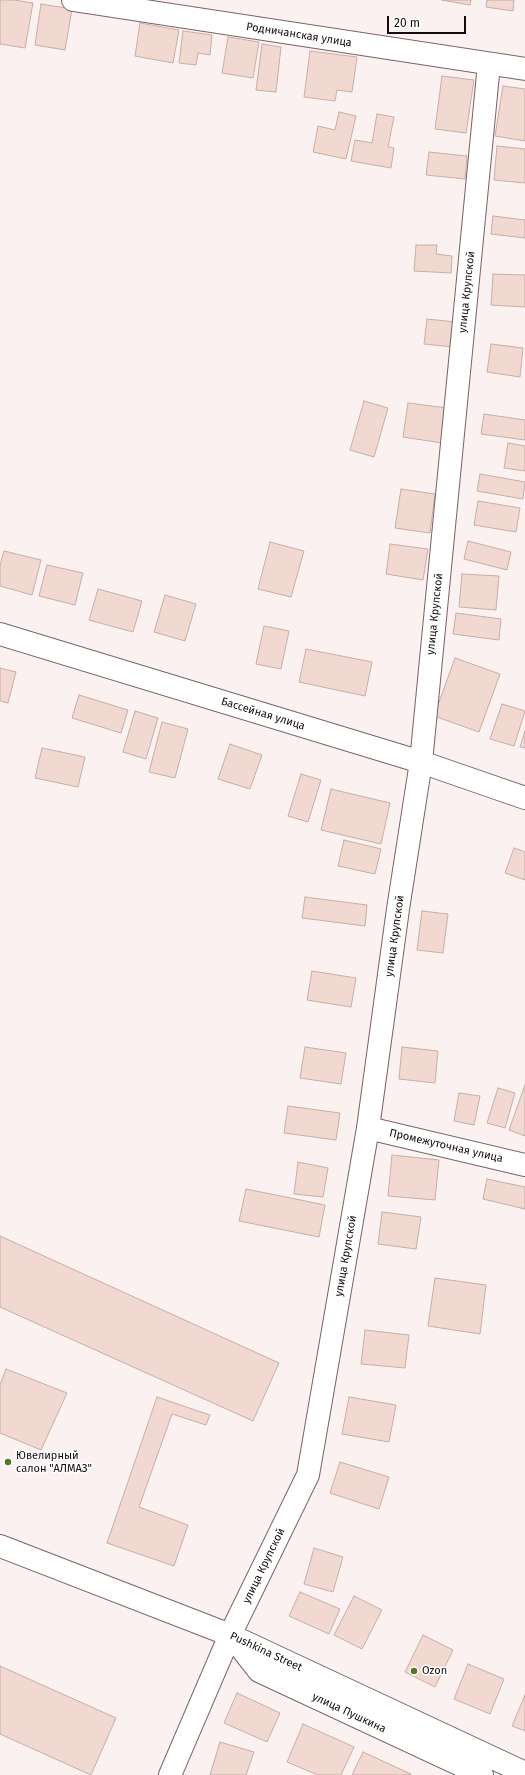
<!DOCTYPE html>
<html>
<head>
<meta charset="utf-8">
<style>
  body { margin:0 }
  #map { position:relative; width:525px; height:1775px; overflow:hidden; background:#fcf1f1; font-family:"Fira Sans",sans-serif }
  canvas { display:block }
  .scale { position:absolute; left:387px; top:16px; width:79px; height:18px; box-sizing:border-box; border:2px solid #140c0d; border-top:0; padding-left:5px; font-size:12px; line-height:14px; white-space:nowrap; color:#140c0d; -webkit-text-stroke:3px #fff; paint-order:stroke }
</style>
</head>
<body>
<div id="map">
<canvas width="525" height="1775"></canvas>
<div class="scale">20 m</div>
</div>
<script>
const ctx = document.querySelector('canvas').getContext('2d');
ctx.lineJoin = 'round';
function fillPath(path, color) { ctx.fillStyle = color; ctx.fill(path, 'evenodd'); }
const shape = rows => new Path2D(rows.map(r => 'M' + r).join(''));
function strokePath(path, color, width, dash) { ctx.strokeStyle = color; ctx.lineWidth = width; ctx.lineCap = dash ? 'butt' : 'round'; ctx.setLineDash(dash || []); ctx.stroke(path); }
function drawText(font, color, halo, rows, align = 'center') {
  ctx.font = font + ' "Fira Sans",sans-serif'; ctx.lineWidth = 3; ctx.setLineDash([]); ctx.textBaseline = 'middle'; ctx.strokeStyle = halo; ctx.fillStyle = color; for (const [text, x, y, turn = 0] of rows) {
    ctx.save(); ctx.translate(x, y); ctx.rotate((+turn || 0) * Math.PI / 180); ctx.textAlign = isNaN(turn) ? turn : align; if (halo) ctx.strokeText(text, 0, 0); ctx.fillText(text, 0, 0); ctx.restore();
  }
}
const building = shape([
  [0,0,14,0,33,3,25,48,0,44,0,0],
  [442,0,471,0,470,5,442,0],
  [487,0,514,0,513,11,486,7,487,0],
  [41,4,72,9,65,50,35,45,41,4],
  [140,23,179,30,173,63,135,56,140,23],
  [183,31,212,35,210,55,198,53,196,65,179,63,183,31],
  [228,37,259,42,253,78,222,73,228,37],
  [262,44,281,47,276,92,256,90,262,44],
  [310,51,357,57,352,92,337,90,335,101,304,97,310,51],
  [442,76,474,80,466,133,435,129,442,76],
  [503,86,525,89,525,141,495,136,503,86],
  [339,112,356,116,346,159,313,152,318,126,335,130,339,112],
  [377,114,394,117,388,147,394,148,391,168,351,161,355,140,372,143,377,114],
  [497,146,525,149,525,183,494,180,497,146],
  [429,152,467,156,465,179,426,175,429,152],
  [493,216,525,220,525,238,491,234,493,216],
  [416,245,437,245,436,254,452,256,451,273,414,271,416,245],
  [493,274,525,275,525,307,491,305,493,274],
  [427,319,456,322,453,347,424,344,427,319],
  [491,344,523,348,520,377,487,372,491,344],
  [364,401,388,408,374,457,350,450,364,401],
  [408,403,447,408,442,443,403,437,408,403],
  [484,414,525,420,525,440,481,434,484,414],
  [508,443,525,446,525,471,504,468,508,443],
  [480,474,525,482,523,499,477,491,480,474],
  [401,489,435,494,430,533,395,528,401,489],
  [478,501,520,508,516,532,474,525,478,501],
  [468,541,511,552,507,570,464,559,468,541],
  [270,542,304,551,291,597,258,589,270,542],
  [390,544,428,549,423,580,386,574,390,544],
  [4,551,41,560,32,595,0,586,0,565,4,551],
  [47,565,83,573,75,605,39,596,47,565],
  [462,574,499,576,496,610,459,607,462,574],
  [98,589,142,601,133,632,89,620,98,589],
  [165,595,196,604,185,641,154,632,165,595],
  [456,613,501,619,499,640,453,634,456,613],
  [264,626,289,631,281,669,256,664,264,626],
  [306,649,372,662,365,696,299,682,306,649],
  [455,658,500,674,479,732,434,716,455,658],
  [0,668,16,672,8,703,0,701,0,668],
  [79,695,128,710,121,733,72,718,79,695],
  [502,704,525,711,514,746,490,739,502,704],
  [135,711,158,718,146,759,123,752,135,711],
  [162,722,188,729,175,778,149,772,162,722],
  [525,731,525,748,520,747,525,731],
  [230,744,262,755,250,789,218,779,230,744],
  [42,748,85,757,78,787,35,778,42,748],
  [301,774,321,780,308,822,288,816,301,774],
  [331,789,390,803,381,844,321,830,331,789],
  [344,840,381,849,375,874,338,866,344,840],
  [514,848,525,852,525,880,505,873,514,848],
  [305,897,367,905,365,926,302,918,305,897],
  [422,911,448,914,443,953,417,950,422,911],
  [312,971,356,978,351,1007,307,1000,312,971],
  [305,1047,346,1053,341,1084,300,1078,305,1047],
  [402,1047,438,1051,435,1083,399,1079,402,1047],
  [525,1085,525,1136,509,1130,525,1085],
  [498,1088,515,1093,505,1128,487,1123,498,1088],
  [459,1093,480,1096,474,1125,454,1121,459,1093],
  [288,1106,340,1113,336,1140,284,1133,288,1106],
  [392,1155,439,1160,435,1200,388,1196,392,1155],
  [298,1162,328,1168,323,1197,294,1194,298,1162],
  [487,1179,525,1187,525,1209,483,1199,487,1179],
  [246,1189,325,1205,319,1237,239,1221,246,1189],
  [382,1212,421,1217,416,1249,378,1244,382,1212],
  [0,1236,279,1363,253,1421,0,1307,0,1236],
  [435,1278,486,1285,480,1334,428,1326,435,1278],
  [365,1330,409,1335,405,1368,361,1364,365,1330],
  [6,1369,67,1393,41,1450,0,1433,0,1385,6,1369],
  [157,1397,210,1415,206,1425,172,1414,139,1507,188,1525,174,1566,107,1543,157,1397],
  [349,1397,396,1405,389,1442,342,1434,349,1397],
  [340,1462,389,1477,379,1509,330,1493,340,1462],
  [314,1548,343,1557,333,1592,304,1584,314,1548],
  [300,1592,340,1609,329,1634,289,1616,300,1592],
  [354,1596,382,1610,362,1649,334,1635,354,1596],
  [423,1635,453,1650,435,1687,405,1672,423,1635],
  [468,1664,504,1679,490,1714,454,1699,468,1664],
  [0,1666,116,1718,91,1775,0,1734,0,1666],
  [237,1693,280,1713,267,1742,224,1723,237,1693],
  [525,1695,525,1731,512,1726,525,1695],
  [303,1724,354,1747,341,1775,318,1775,287,1762,303,1724],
  [220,1742,254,1752,246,1775,210,1775,220,1742],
  [363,1752,411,1774,411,1775,352,1775,363,1752]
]);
fillPath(building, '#f1d8d1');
strokePath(building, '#c5aea7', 1);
const street = shape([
  [73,0,525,69],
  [421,762,489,64],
  [368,1128,525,1165],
  [0,1546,230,1635]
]);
const secondary = shape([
  [0,634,421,762,525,798],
  [230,1635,525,1773],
  [234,1639,259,1671,482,1775],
  [170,1775,230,1635,308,1475,368,1128,398,909,421,762]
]);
strokePath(street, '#7a6365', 24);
strokePath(secondary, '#7a6365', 24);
strokePath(street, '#fff', 22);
strokePath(secondary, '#fff', 22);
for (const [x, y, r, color] of [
  [8,1462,4,"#56762d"],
  [414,1671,4,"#56762d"]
]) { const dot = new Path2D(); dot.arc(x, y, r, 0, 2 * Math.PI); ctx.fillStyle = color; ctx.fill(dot); strokePath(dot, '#fff', 1.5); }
drawText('11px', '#140c0d', '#fff', [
  ["Родничанская улица",299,35,9],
  ["улица Крупской",467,292,-84],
  ["улица Крупской",435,614,-84],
  ["Бассейная улица",263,714,17],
  ["улица Крупской",395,936,-82],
  ["Промежуточная улица",446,1146,13],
  ["улица Крупской",346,1256,-80],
  ["улица Крупской",264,1566,-64],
  ["Pushkina Street",266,1652,25],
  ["улица Пушкина",349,1713,25]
]);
drawText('11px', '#140c0d', '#fff', [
  ["Ювелирный",16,1456],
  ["салон \"АЛМАЗ\"",16,1469],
  ["Ozon",422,1671]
], 'left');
</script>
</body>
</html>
